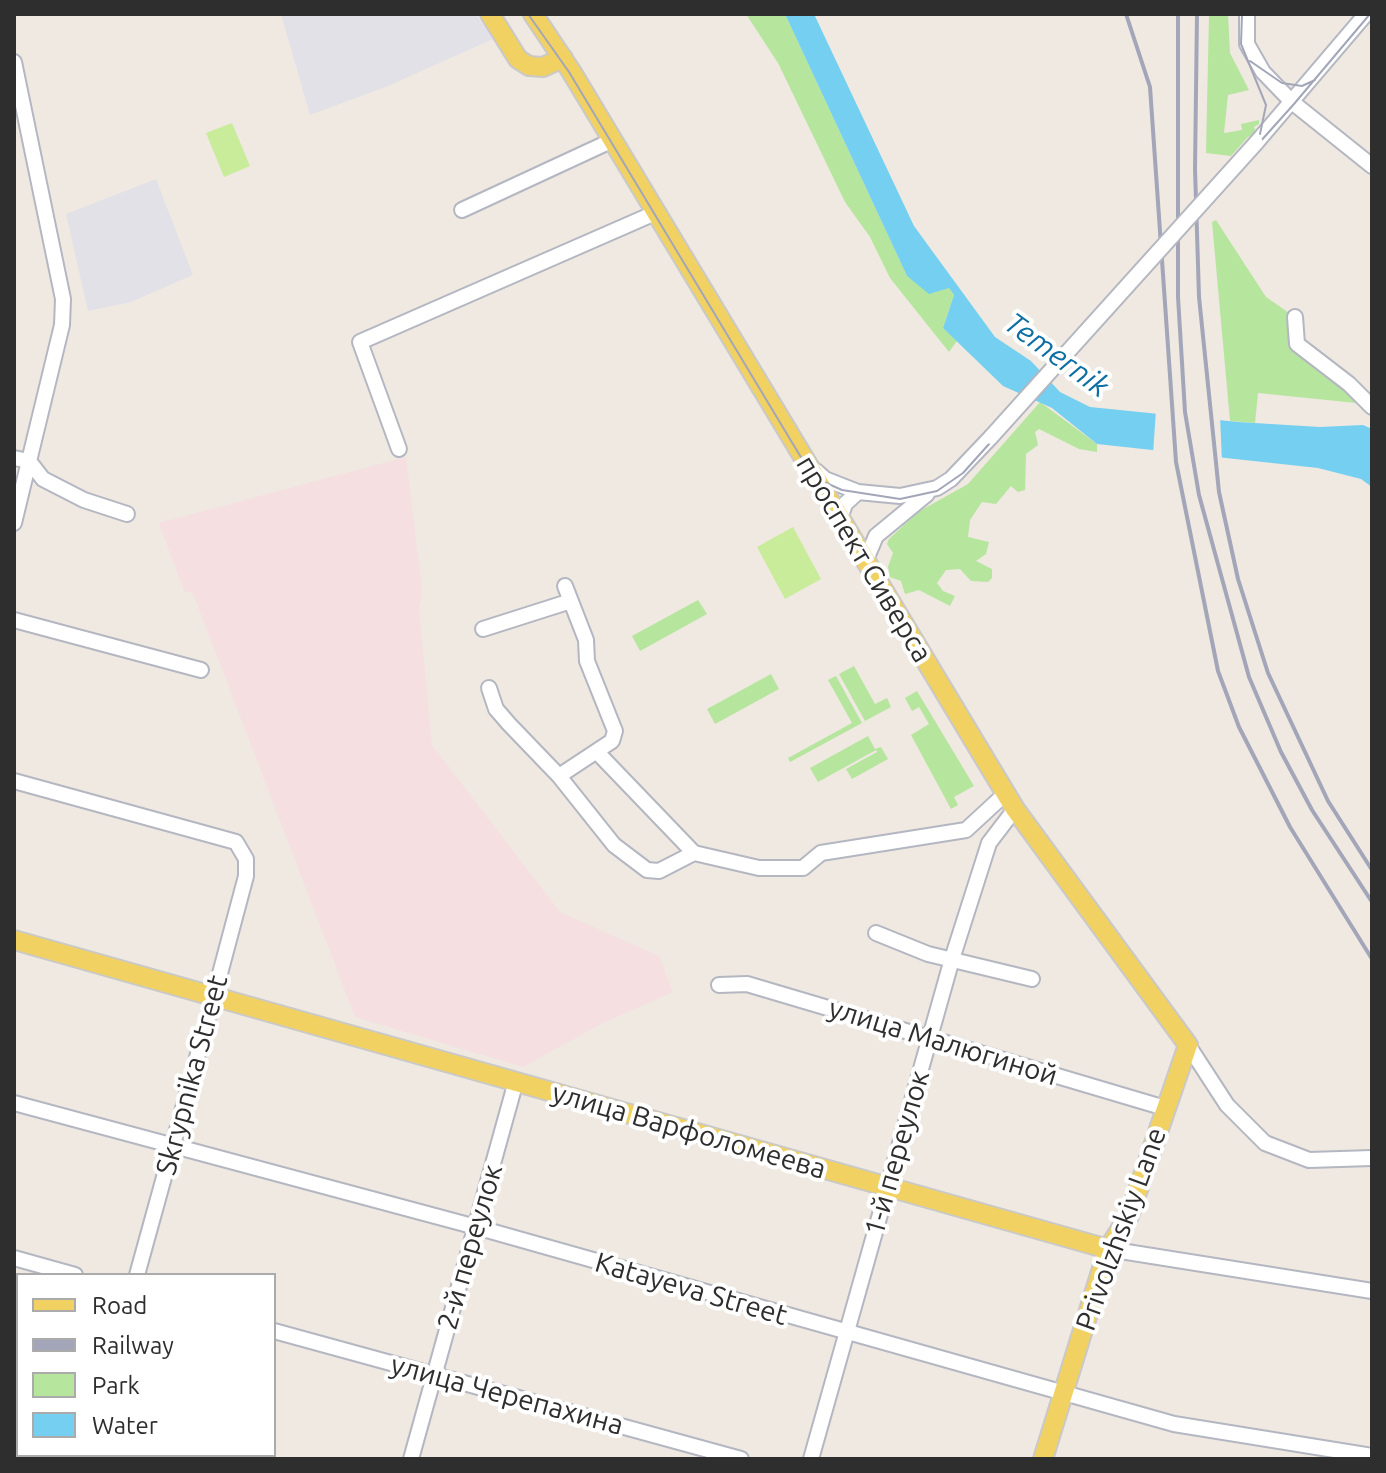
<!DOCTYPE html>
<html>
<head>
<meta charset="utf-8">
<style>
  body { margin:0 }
  #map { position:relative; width:1386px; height:1473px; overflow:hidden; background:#efe9e1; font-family:Ubuntu,sans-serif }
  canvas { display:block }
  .frame { position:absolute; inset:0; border:16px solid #2e2e2e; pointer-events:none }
  .legend { position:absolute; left:16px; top:1273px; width:260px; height:184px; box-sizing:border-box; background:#fff; border:2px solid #ababab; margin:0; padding:10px 14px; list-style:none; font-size:24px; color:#2e2e2e }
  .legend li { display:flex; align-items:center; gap:16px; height:40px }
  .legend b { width:40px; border:2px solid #ababab }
</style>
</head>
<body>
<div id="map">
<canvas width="1386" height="1473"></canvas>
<div class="frame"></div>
<ul class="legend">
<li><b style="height:10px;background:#f2d163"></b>Road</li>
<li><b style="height:10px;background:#a3a6b8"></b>Railway</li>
<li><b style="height:22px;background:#b6e59e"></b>Park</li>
<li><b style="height:22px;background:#75cff0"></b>Water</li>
</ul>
</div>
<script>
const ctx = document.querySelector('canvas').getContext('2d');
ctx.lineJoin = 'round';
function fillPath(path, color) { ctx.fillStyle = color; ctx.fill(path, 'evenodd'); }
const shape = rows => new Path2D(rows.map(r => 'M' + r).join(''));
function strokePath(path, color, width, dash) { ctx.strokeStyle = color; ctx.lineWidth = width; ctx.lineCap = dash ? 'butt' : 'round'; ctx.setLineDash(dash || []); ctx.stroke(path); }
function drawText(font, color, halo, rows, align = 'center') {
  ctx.font = font + ' Ubuntu,sans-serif'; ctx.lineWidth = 8; ctx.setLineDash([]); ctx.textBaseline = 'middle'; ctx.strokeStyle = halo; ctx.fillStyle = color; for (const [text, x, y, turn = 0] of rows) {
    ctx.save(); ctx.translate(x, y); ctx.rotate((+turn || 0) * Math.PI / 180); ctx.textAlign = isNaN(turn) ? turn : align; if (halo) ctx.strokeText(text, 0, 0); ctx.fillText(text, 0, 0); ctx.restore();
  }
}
fillPath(shape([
  [281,14,476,14,493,39,388,86,310,115],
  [156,179,193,275,131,302,88,311,66,214]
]), '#e3e1e8');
fillPath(shape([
  [406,457,422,590,419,609,432,745,560,912,659,956,673,992,603,1023,523,1067,355,1017,193,593,184,591,159,523]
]), '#f5dfe0');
fillPath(shape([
  [746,14,785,14,907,276,949,288,954,295,943,328,957,341,949,352,890,278,870,237,845,202,778,63],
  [1209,14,1228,14,1230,53,1249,90,1228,95,1224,133,1242,130,1241,124,1259,120,1259,124,1254,127,1257,134,1248,137,1231,156,1206,153],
  [1216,220,1266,297,1295,317,1293,335,1366,404,1258,393,1255,423,1230,421,1212,222],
  [1040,402,1097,444,1097,452,1079,449,1039,429,1035,432,1038,445,1026,454,1025,490,1018,492,1011,486,996,504,982,502,970,520,968,537,989,542,986,554,976,561,992,569,992,578,988,582,971,581,960,569,946,570,937,583,943,591,955,596,950,606,919,590,905,594,901,581,890,577,888,567,893,553,887,544,889,539,918,512,968,484],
  [698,600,707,614,640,651,632,636],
  [854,666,875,704,887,698,891,707,865,721,839,674],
  [771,674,779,689,715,724,707,709],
  [836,676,862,723,790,762,788,758,852,723,828,680],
  [917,691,974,786,954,797,958,805,951,809,911,735,929,724,919,707,912,711,905,698],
  [868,736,875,749,881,747,888,759,852,779,846,769,877,752,876,750,818,782,810,768]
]), '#b6e59e');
fillPath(shape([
  [232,123,250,166,224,177,206,133],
  [793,527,821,579,785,599,757,547]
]), '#c9ec9a');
fillPath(shape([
  [785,14,814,14,914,226,995,337,1031,361,1060,392,1090,407,1238,422,1320,427,1363,425,1372,429,1372,487,1361,479,1318,468,1097,444,1052,408,1003,386,943,328,954,295,949,288,929,294,907,276]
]), '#75cff0');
fillPath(shape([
  [1156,410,1220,416,1222,462,1153,454]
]), '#efe9e1');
const minor = shape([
  [1247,14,1247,44,1263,72,1292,102,1372,166],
  [14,62,63,299,62,325,14,523],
  [1256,143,1366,14],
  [462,210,613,140],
  [1295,317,1297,344,1349,384,1372,407],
  [399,449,360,342,655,213],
  [14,458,29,461,43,479,84,500,127,514],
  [816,471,825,479,858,492,900,496,937,488,951,479,991,437],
  [840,519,845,504,858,492],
  [865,562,876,536,927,494],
  [14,620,201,670],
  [483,629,571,601],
  [489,688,496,709,509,724,559,776,614,845,647,870,659,871,694,853,759,868,803,868,821,853,966,830,1005,794],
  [597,752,694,853],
  [559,776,612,741,615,731,587,661,586,640,565,586],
  [14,781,236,842,246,859,246,876,214,996,137,1275],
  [876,933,928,954,1032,979],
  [719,985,747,984,1165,1108],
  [1188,1045,1227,1105,1265,1143,1309,1160,1372,1158],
  [14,1103,476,1227,1174,1424,1372,1456],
  [1108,1249,1372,1291],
  [14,1258,75,1275],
  [274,1331,741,1459],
  [14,1421,18,1422],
  [137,1455,151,1459],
  [87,1459,88,1455],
  [411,1459,516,1081],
  [811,1459,952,959,989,843,1015,809]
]);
const major = shape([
  [490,14,518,59,529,66,543,67,563,58],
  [533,14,571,71,1015,809,1188,1045,1129,1216,1108,1249,1043,1459],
  [14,940,1108,1249]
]);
strokePath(minor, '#b4b7c1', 18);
strokePath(major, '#c9c9c9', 22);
strokePath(minor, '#fff', 14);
strokePath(major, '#f2d163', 18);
strokePath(shape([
  [528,14,569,72,805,464,824,482,842,490,900,499,937,491,963,473,1294,104,1370,14],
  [1242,14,1241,44,1266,105,1260,134],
  [1250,61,1282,83,1302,86,1315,80]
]), '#a3a6b8', 2);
strokePath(shape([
  [1126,14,1150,87,1176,462,1218,671,1239,727,1290,827,1372,959],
  [1178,14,1178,297,1185,412,1199,495,1249,677,1281,752,1312,810,1372,902],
  [1197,14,1195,169,1199,297,1219,492,1238,579,1268,673,1328,801,1372,870]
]), '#a3a6b8', 4);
const minorBridge = shape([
  [991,437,1256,143]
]);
strokePath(minorBridge, '#b4b7c1', 18, []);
strokePath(minorBridge, '#fff', 14);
drawText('28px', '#2e2e2e', '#fff', [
  ["проспект Сиверса",864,559,59],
  ["улица Малюгиной",943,1042,17],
  ["Skrypnika Street",192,1075,-75],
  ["улица Варфоломеева",689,1131,16],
  ["1-й переулок",897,1153,-74],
  ["Privolzhskiy Lane",1121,1229,-70],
  ["2-й переулок",470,1247,-74],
  ["Katayeva Street",691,1289,16],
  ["улица Черепахина",507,1395,15]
]);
drawText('italic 30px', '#0d6fa3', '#fff', [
  ["Temernik",1057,355,36]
]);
</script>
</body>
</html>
